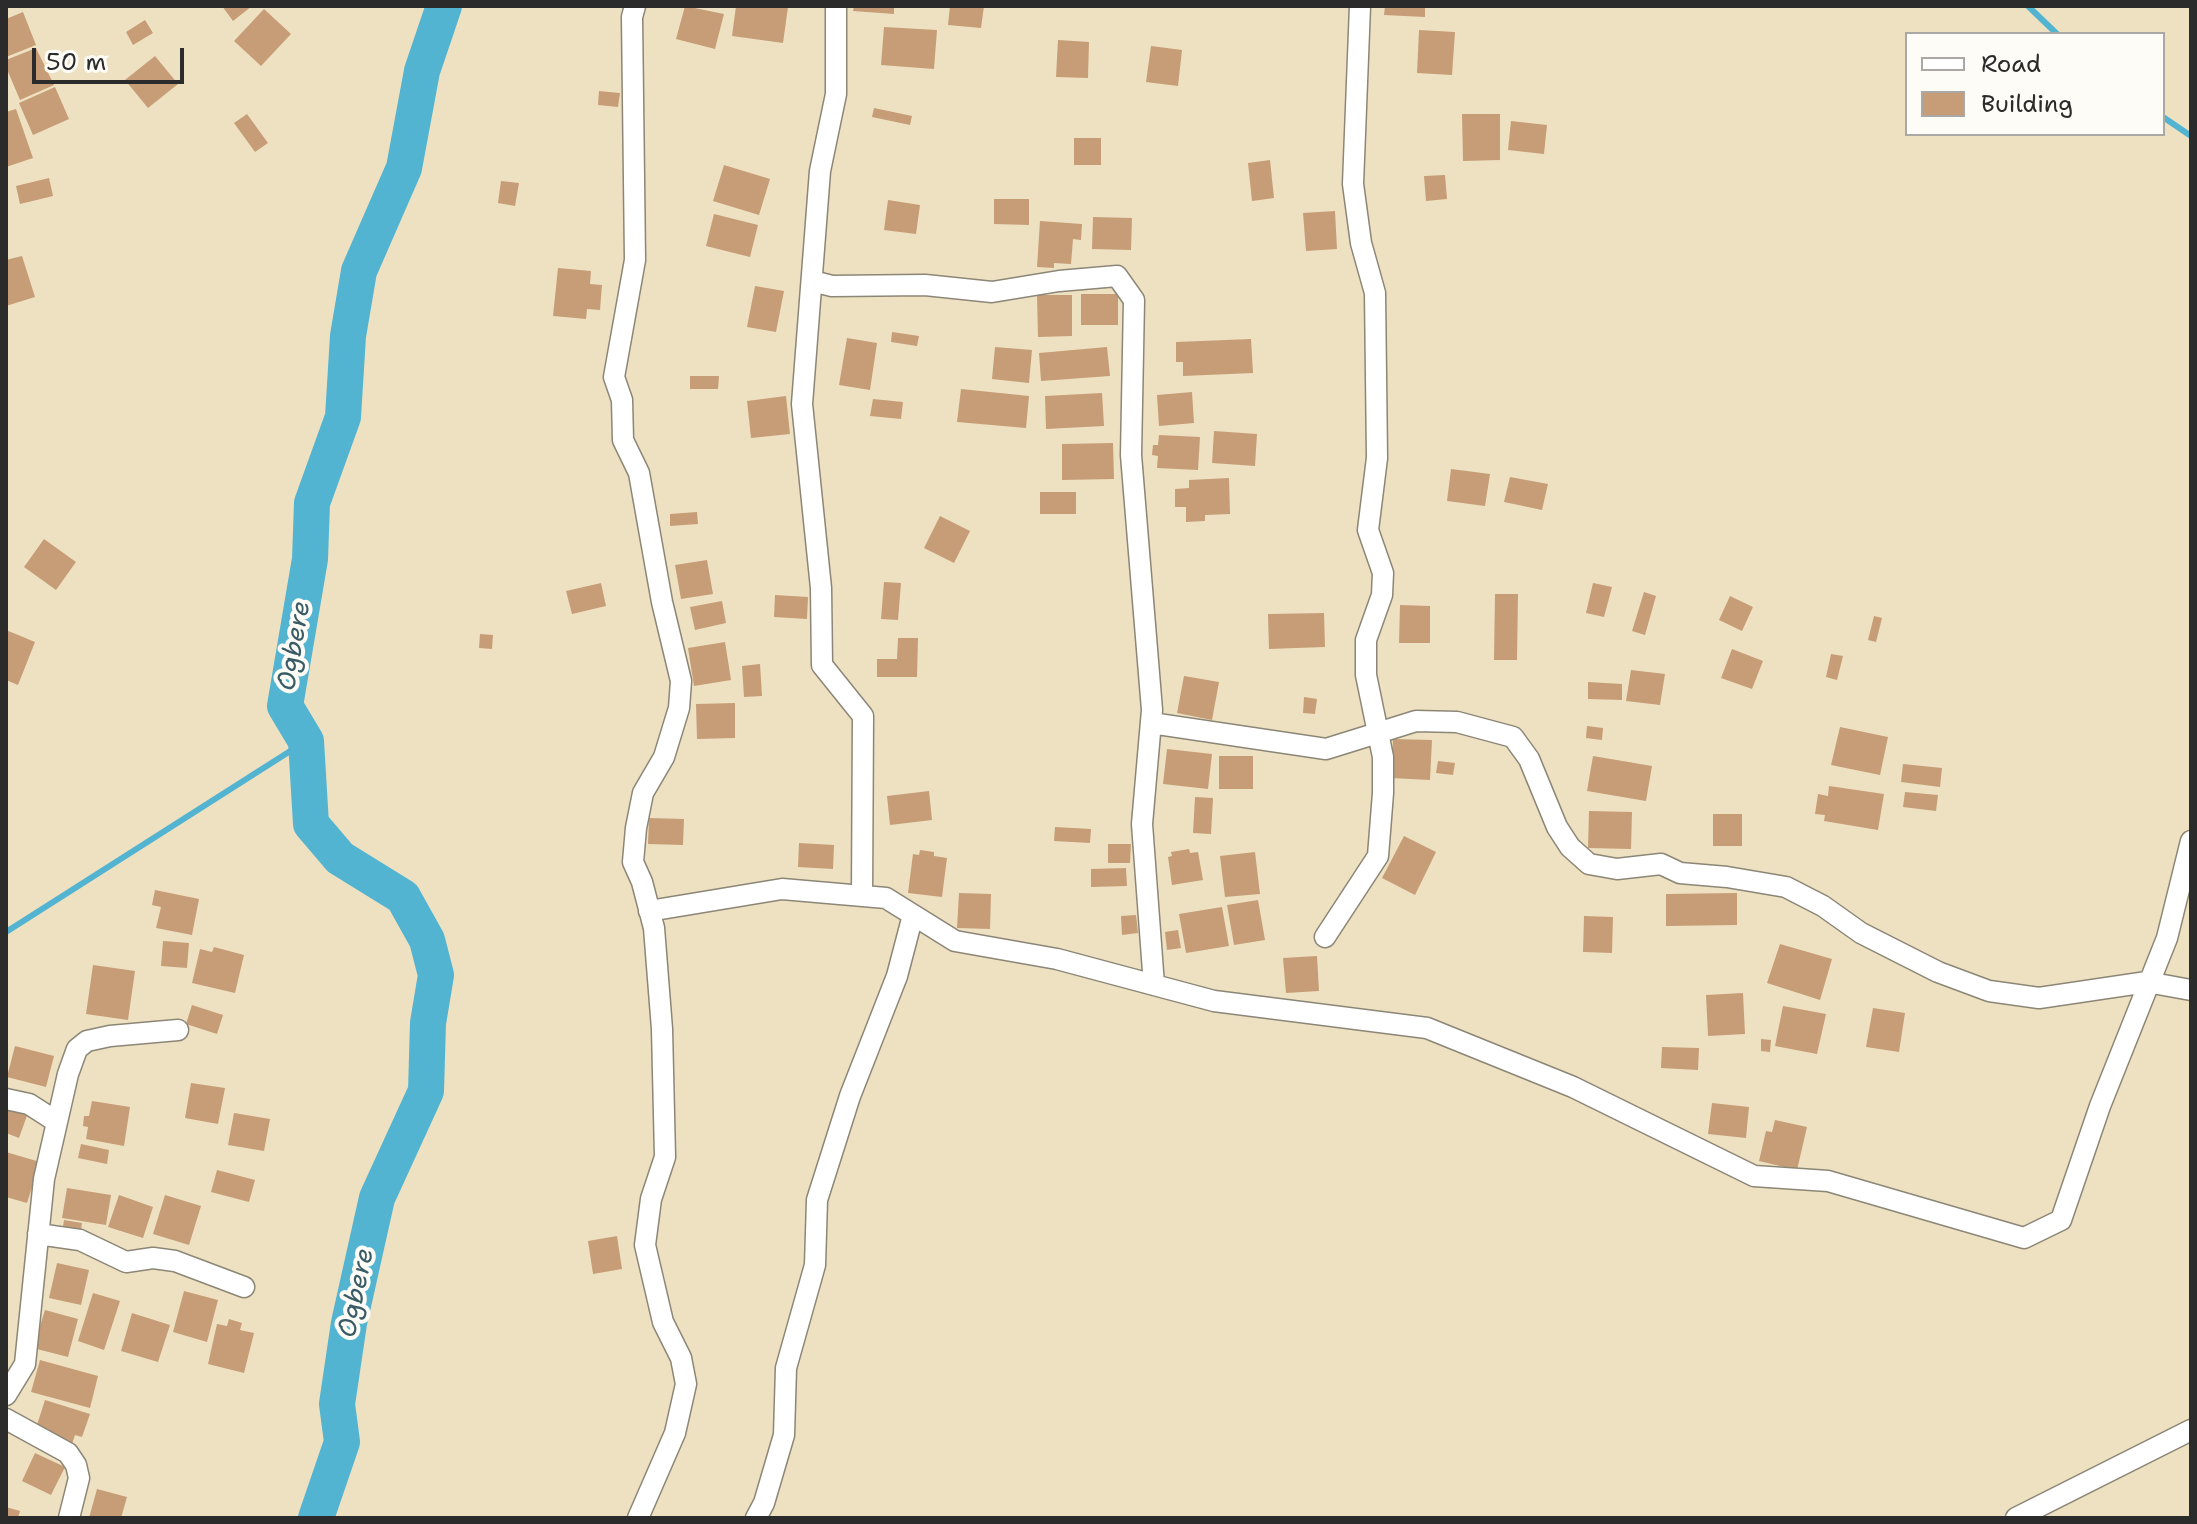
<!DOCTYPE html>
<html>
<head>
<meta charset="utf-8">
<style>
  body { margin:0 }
  #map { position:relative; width:2197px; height:1524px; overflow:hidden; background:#eee1c2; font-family:"Shantell Sans",sans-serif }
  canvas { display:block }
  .frame { position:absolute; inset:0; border:8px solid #2b2b2b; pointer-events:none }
  .legend { position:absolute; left:1905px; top:32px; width:260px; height:104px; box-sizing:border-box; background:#fdfcf7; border:2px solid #a9a8a5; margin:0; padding:10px 14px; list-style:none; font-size:24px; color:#2b2b2b }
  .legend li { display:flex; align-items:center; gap:16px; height:40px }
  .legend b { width:40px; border:2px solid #a9a8a5 }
  .scale { position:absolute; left:32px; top:48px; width:152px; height:36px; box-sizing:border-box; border:4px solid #2b2b2b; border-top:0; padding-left:10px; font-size:24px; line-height:28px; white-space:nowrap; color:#2b2b2b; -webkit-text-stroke:6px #fdfcf7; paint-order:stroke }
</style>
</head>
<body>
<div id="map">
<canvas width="2197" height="1524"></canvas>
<div class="frame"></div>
<ul class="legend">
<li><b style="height:10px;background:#fff"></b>Road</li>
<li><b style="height:22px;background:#c69d76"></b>Building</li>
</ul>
<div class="scale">50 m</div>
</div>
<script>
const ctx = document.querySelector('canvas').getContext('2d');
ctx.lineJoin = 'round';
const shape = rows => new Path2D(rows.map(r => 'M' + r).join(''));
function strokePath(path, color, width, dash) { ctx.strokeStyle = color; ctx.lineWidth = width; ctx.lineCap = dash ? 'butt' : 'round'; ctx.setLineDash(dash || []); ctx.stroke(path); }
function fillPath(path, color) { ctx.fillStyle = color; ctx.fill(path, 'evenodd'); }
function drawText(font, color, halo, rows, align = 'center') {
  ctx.font = font + ' "Shantell Sans",sans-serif'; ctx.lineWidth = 8; ctx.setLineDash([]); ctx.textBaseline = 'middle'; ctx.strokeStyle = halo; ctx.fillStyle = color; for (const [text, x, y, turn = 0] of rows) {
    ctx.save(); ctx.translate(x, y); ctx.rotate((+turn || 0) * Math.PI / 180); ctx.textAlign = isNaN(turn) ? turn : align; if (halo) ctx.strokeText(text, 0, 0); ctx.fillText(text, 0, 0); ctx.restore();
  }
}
strokePath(shape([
  [2028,6,2057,34],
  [2163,117,2191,136],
  [6,932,306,741]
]), '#52b4d1', 6);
strokePath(shape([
  [316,1518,342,1442,337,1404,349,1323,377,1198,426,1091,428,1023,436,975,427,940,403,897,340,858,311,824,306,741,285,706,310,559,312,503,343,417,348,336,359,271,404,168,422,71,444,6]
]), '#52b4d1', 36);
fillPath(shape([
  [222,6,252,6,233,21],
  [685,6,724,14,715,49,676,39],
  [736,6,788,7,783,43,732,36],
  [854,6,894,6,894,14,853,11],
  [950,6,984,6,981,28,948,25],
  [1385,6,1425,6,1425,17,1384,15],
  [264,9,291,34,261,66,234,41],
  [23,12,36,45,6,57,6,19],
  [145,20,153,33,133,45,126,32],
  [884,27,937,30,934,69,881,65],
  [1419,30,1455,32,1452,75,1417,73],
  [1058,40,1089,42,1088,78,1056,77],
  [1151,46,1182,50,1178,86,1146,82],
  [36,48,54,85,20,100,6,67,6,60],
  [155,56,178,84,148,108,125,80],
  [55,87,69,119,33,135,19,103],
  [599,91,620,93,618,107,598,105],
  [874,108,912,116,910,125,872,117],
  [16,109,33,158,6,167,6,112],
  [247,114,268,143,255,152,234,123],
  [1462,114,1500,114,1500,160,1463,161],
  [1511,121,1547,125,1544,154,1508,150],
  [1074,138,1101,138,1101,165,1074,165],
  [1270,160,1274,198,1252,201,1248,163],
  [724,165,770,179,759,215,713,201],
  [1445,175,1447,199,1426,201,1424,176],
  [49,178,53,196,20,204,16,186],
  [501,181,519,183,515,206,498,203],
  [994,199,1029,199,1029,225,994,224],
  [888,200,920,205,916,234,884,230],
  [1335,211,1337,249,1306,251,1303,213],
  [714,214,758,225,750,257,706,246],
  [1093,217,1132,218,1131,250,1092,249],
  [1040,221,1082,224,1081,240,1073,239,1071,264,1054,263,1054,268,1037,267],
  [22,256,35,297,6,306,6,260],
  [558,268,591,271,590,284,602,285,600,310,587,309,586,319,553,316],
  [755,286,784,291,776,332,747,327],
  [1081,294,1118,294,1118,325,1081,325],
  [1037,295,1072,295,1072,336,1038,337],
  [892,332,919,336,917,346,891,342],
  [847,338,877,343,870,390,839,385],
  [1251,339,1253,373,1183,376,1183,362,1176,362,1176,342],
  [995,347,1032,350,1029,383,992,379],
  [1107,347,1110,376,1041,381,1039,353],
  [690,376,719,376,718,389,690,389],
  [961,389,1029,396,1026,428,957,422],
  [1192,392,1194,423,1159,426,1157,395],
  [1102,393,1104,426,1046,429,1045,396],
  [786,396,790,434,751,438,747,401],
  [873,399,903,402,901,419,870,416],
  [1214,431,1257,434,1255,466,1212,463],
  [1159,435,1200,437,1198,470,1157,468,1158,456,1152,455,1153,445,1158,445],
  [1113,443,1114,479,1062,480,1062,444],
  [1451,469,1490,474,1485,506,1447,501],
  [1510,477,1548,484,1542,510,1504,502],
  [1229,478,1230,514,1205,515,1205,521,1186,522,1186,507,1175,507,1175,489,1189,488,1189,480],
  [1040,492,1076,492,1076,514,1040,514],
  [697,512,698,524,670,526,670,514],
  [940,516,970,531,954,563,924,548],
  [44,539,76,562,56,590,24,567],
  [707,560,713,594,681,599,675,565],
  [884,582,901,583,898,620,881,619],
  [601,583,606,606,572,614,566,591],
  [1593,583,1612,587,1604,617,1586,613],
  [1644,592,1656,596,1645,635,1632,631],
  [1495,594,1518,594,1517,660,1494,660],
  [775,595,808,597,807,619,774,617],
  [1730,596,1753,607,1742,631,1719,620],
  [722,601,726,623,695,630,690,607],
  [1400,605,1430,606,1430,643,1399,643],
  [1324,613,1325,647,1269,649,1268,614],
  [1874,616,1882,618,1876,642,1868,640],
  [6,630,35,642,18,685,6,680],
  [480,634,493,635,492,649,479,648],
  [898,638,918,638,917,677,877,677,877,659,897,659],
  [725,642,731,680,694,686,688,648],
  [1732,649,1763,661,1752,689,1721,678],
  [1831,654,1843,656,1837,680,1826,677],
  [760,664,762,696,744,697,742,666],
  [1631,670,1665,674,1660,705,1626,701],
  [1184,676,1219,682,1212,720,1177,713],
  [1588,682,1622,684,1622,700,1588,699],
  [1304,697,1317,699,1315,714,1303,713],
  [735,703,735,738,697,739,696,704],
  [1587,726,1603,728,1602,740,1586,738],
  [1840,727,1888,737,1880,775,1831,765],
  [1393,739,1432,740,1430,780,1391,778],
  [1167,749,1212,754,1208,789,1163,784],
  [1219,756,1253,756,1253,789,1219,789],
  [1593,756,1652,766,1646,801,1587,791],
  [1438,761,1455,763,1453,775,1436,773],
  [1903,764,1942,768,1940,787,1901,782],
  [1829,786,1884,794,1878,830,1824,821,1825,815,1815,814,1818,794,1828,796],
  [929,791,932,820,890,825,887,796],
  [1905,792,1938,795,1936,811,1903,807],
  [1195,797,1213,798,1211,834,1193,833],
  [1589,811,1632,812,1631,849,1588,848],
  [1713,814,1742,814,1742,846,1713,846],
  [649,818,684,819,683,845,648,844],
  [1055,827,1091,829,1090,843,1054,841],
  [1404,836,1436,852,1415,895,1382,878],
  [799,843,834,845,833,869,798,867],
  [1108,844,1131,844,1130,863,1108,863],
  [1189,849,1190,853,1198,852,1203,880,1172,885,1168,857,1172,856,1171,852],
  [920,850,934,852,934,856,947,858,942,897,908,893,913,854,919,855],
  [1255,852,1260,894,1225,897,1220,856],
  [1126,868,1127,886,1091,887,1091,869],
  [155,890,199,899,192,935,156,928,161,907,152,905],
  [959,893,991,894,990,929,957,928],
  [1737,893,1737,925,1666,926,1666,894],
  [1258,900,1265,940,1234,945,1227,905],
  [1222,907,1229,946,1186,953,1179,914],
  [1136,915,1138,933,1122,935,1121,916],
  [1584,916,1613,917,1612,953,1583,952],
  [1178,930,1181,948,1167,950,1165,932],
  [163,941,189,943,187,968,161,966],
  [1780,944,1832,959,1820,1000,1767,983],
  [214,947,244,955,235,993,192,983,200,949,212,952],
  [1317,956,1319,991,1286,993,1283,958],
  [93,965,135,971,128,1020,86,1014],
  [1743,993,1745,1034,1708,1036,1706,995],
  [192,1005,223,1015,217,1034,186,1024],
  [1783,1006,1826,1014,1817,1054,1775,1046],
  [1873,1008,1905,1013,1899,1052,1866,1047],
  [1761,1039,1771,1040,1770,1052,1761,1051],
  [15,1046,54,1056,46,1087,7,1077],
  [1662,1047,1699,1048,1698,1070,1661,1068],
  [191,1083,225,1088,218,1124,185,1118],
  [92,1101,130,1107,124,1146,86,1139,88,1127,83,1126,84,1116,89,1116],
  [1712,1103,1749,1107,1746,1138,1708,1134],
  [6,1107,29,1110,19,1138,6,1133],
  [234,1113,270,1119,264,1151,228,1145],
  [1775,1120,1807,1127,1797,1170,1759,1161,1766,1131,1772,1132],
  [81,1144,109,1150,107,1164,78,1158],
  [6,1152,40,1162,27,1203,6,1197],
  [217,1170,255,1180,249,1202,211,1192],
  [67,1188,111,1195,106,1225,62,1218],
  [119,1195,153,1207,143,1238,108,1227],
  [165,1195,201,1206,189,1245,153,1234],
  [64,1220,82,1223,80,1236,62,1233],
  [617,1236,622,1269,593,1274,588,1241],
  [57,1263,89,1270,81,1305,49,1298],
  [184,1291,218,1300,207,1342,173,1332],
  [93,1293,120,1301,104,1350,78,1341],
  [45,1310,78,1319,68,1357,33,1348],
  [132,1313,170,1325,158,1362,121,1351],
  [229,1319,242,1323,240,1330,254,1333,244,1373,208,1364,217,1324,227,1326],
  [40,1360,98,1376,90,1408,31,1392],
  [45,1400,90,1414,82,1437,75,1435,72,1444,35,1431],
  [35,1453,65,1467,51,1495,22,1481],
  [97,1489,127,1497,121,1518,89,1518],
  [6,1507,20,1511,18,1518,6,1518]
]), '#c69d76');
const street = shape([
  [635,6,632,17,635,260,614,377,622,400,623,440,639,473,662,602,681,681,679,708,664,757,643,793,636,828,633,862,642,882,654,928,662,1029,665,1157,651,1199,645,1245,663,1322,681,1358,686,1384,675,1433,638,1518],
  [836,6,836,94,820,171,802,404,821,588,822,665,863,716,862,896],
  [812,281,832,286,925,285,992,292,1059,281,1117,276,1134,300,1131,455,1152,710,1142,824,1154,985],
  [1151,723,1326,749,1416,721,1457,722,1513,737,1529,759,1557,827,1570,847,1589,864,1617,869,1661,864,1680,873,1727,877,1786,887,1823,906,1861,933,1938,972,1989,991,2039,998,2147,982,2191,990],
  [649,911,782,889,886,898,955,941,1057,959,1214,1001,1427,1028,1573,1087,1754,1176,1828,1181,2024,1238,2061,1220,2100,1106,2167,938,2191,841],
  [1325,937,1378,856,1383,793,1383,757,1366,675,1366,640,1382,595,1383,573,1368,530,1377,458,1375,293,1361,243,1353,184,1360,6],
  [6,1099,29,1104,57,1122],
  [38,1234,80,1240,126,1262,153,1258,175,1261,244,1287],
  [6,1395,25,1364,44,1179,68,1074,77,1049,87,1041,110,1036,178,1030],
  [6,1419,68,1453,76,1465,79,1478,69,1518],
  [756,1518,764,1503,784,1435,786,1368,815,1265,817,1200,850,1096,897,976,913,915],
  [2016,1518,2191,1430]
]);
strokePath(street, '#8c8676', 23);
strokePath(street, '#fff', 20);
drawText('italic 26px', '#395b65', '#fdfcf7', [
  ["Ogbere",295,646,-80],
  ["Ogbere",357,1293,-78]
]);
</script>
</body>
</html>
